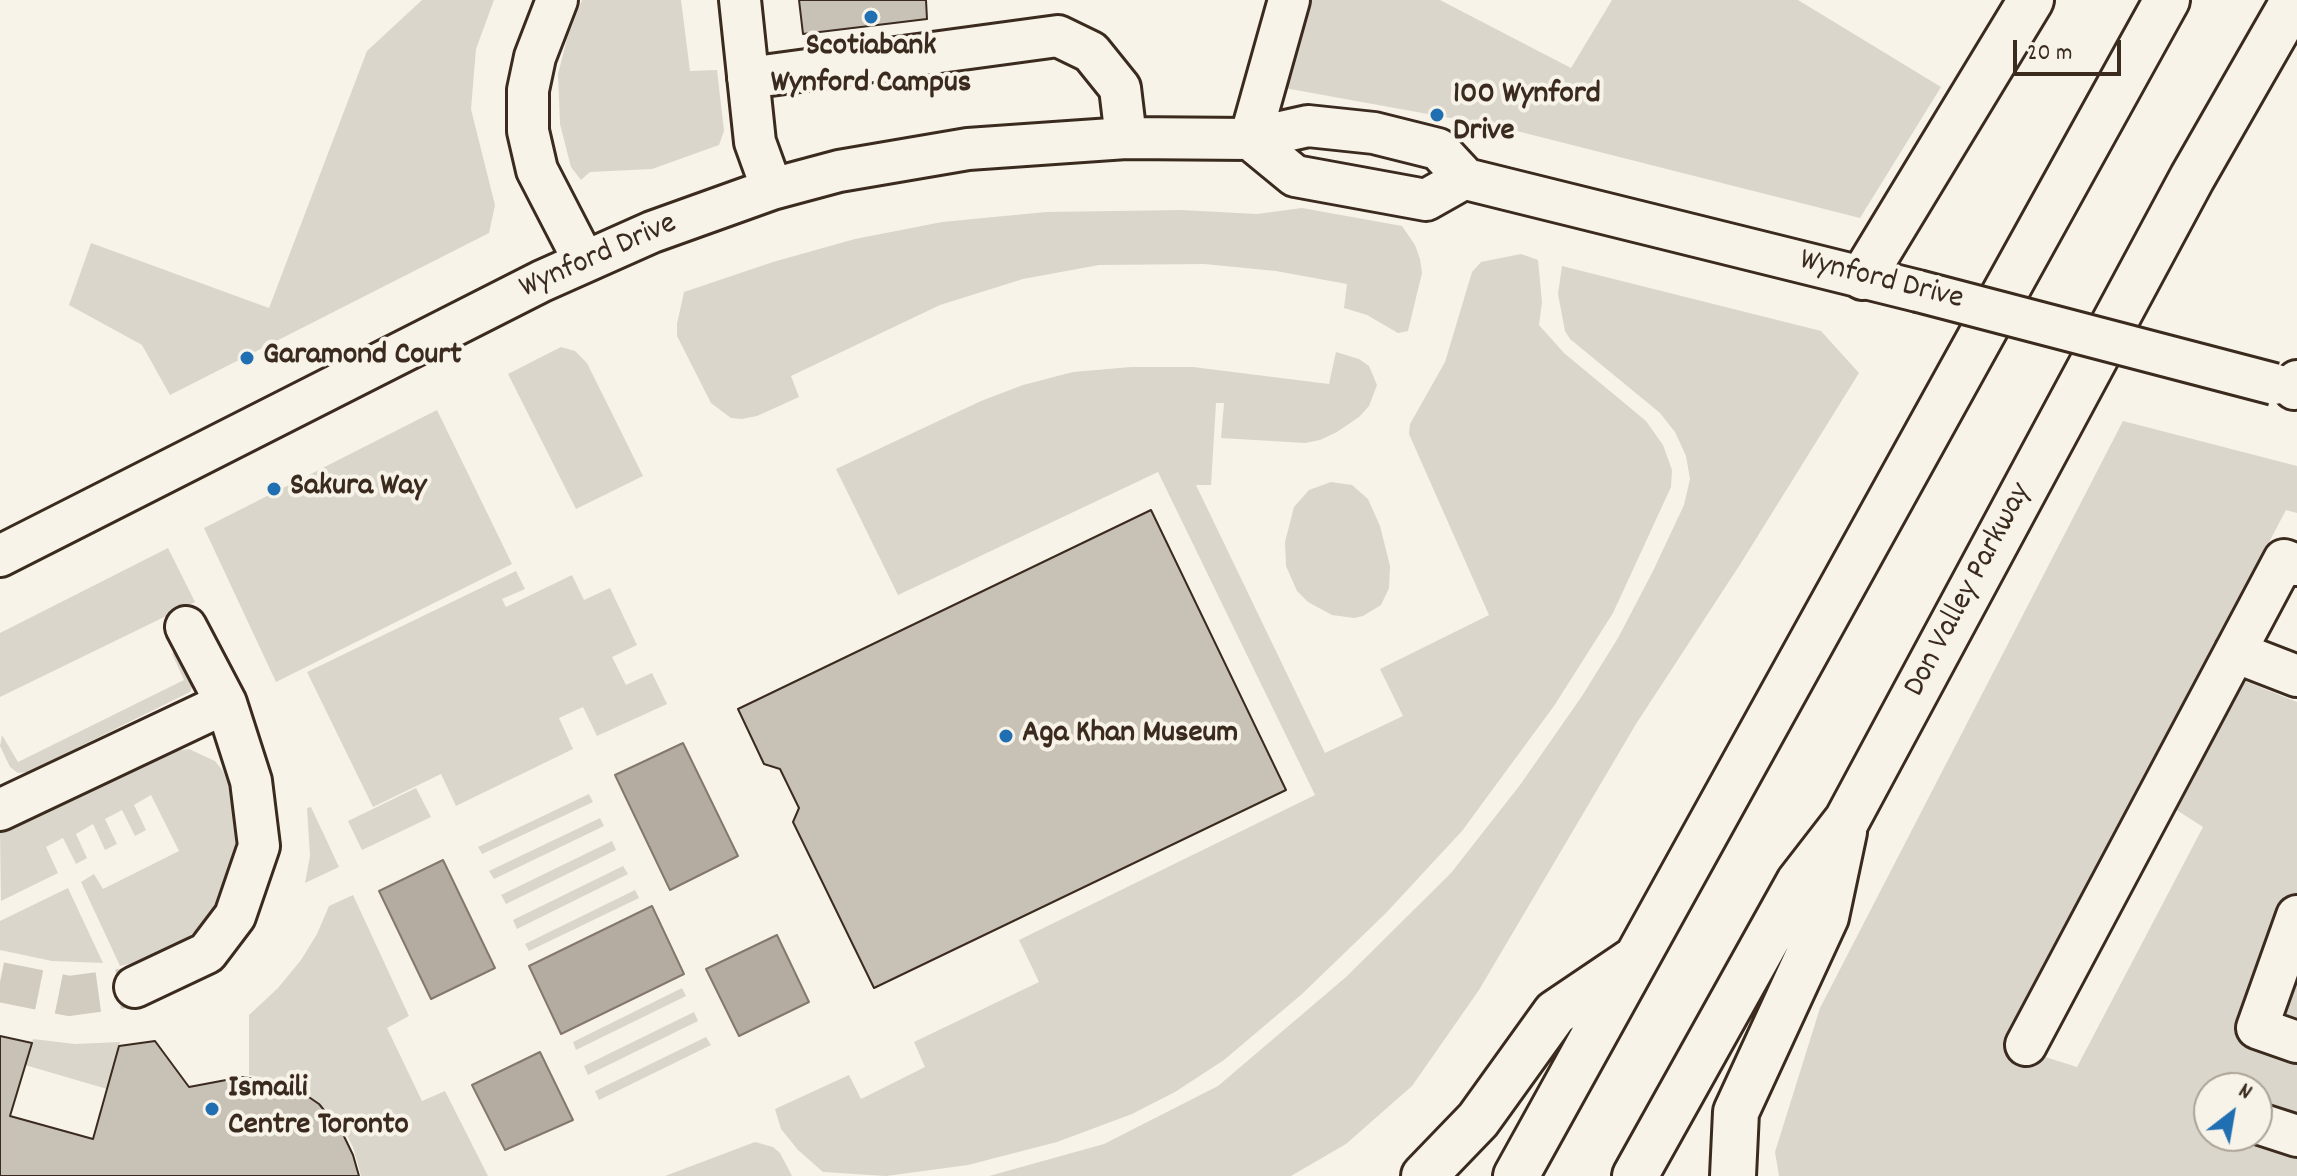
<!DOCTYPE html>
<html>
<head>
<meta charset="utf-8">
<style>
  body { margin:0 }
  #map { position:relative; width:2297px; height:1176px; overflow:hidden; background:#f7f3e8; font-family:Dekko,sans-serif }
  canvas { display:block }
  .north { position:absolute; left:2193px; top:1072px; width:80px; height:80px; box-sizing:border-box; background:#f7f3e8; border:2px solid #aca397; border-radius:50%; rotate:31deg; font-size:22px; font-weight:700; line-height:32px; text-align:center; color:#3b2a1e }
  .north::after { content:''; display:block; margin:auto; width:28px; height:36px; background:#1f6fb2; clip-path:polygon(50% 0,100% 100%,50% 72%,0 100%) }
  .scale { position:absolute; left:2013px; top:40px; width:108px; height:36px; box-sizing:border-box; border:4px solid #3b2a1e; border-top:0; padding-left:10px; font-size:24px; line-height:28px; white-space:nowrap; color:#3b2a1e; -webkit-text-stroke:6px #f7f3e8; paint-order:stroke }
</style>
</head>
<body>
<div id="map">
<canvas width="2297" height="1176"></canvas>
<div class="north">N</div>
<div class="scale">20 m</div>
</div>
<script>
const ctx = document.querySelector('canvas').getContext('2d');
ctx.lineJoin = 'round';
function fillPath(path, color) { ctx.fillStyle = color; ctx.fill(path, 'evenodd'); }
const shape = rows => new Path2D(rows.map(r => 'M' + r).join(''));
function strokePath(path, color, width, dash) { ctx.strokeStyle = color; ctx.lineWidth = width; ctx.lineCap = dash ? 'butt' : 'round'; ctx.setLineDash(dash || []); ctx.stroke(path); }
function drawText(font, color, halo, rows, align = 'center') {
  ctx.font = font + ' Dekko,sans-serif'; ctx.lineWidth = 8; ctx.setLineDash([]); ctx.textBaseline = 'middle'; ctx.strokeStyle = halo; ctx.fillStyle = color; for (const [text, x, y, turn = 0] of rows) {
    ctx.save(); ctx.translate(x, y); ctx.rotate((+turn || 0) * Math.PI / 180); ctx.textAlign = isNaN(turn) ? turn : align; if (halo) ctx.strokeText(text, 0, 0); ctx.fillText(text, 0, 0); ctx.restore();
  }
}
fillPath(shape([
  [422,0,494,0,476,49,471,109,495,205,489,233,170,395,142,345,69,305,91,243,269,308,367,51],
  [582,0,681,0,690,71,717,70,724,131,719,145,652,169,590,172,581,180,571,167,560,124,558,74,567,39],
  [1306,0,1440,0,1571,68,1612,0,1798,0,1941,87,1860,218,1505,128,1279,87],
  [1302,208,1402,226,1415,245,1420,259,1422,273,1408,331,1398,333,1367,315,1344,308,1347,284,1276,271,1204,264,1099,265,1023,279,940,305,791,376,799,397,757,416,742,419,731,418,711,403,677,336,677,324,684,292,773,262,855,239,942,222,1046,212,1181,210,1257,214],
  [1521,254,1538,260,1542,302,1539,325,1564,353,1646,421,1663,445,1672,470,1671,487,1613,613,1554,706,1462,831,1386,913,1302,994,1224,1060,1175,1092,1132,1114,1057,1142,968,1165,886,1176,823,1172,798,1150,781,1129,775,1109,849,1075,861,1099,925,1067,914,1042,1039,982,1019,940,1315,795,1158,472,898,595,836,469,981,401,1023,385,1073,372,1131,367,1193,367,1329,384,1336,352,1359,359,1369,366,1377,385,1369,406,1359,417,1337,432,1320,440,1305,443,1221,438,1224,403,1216,403,1211,485,1196,485,1325,753,1403,716,1380,669,1489,615,1409,434,1410,424,1445,362,1472,272,1481,262],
  [1562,266,1821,331,1859,373,1741,563,1636,724,1479,990,1412,1086,1346,1144,1291,1176,989,1176,1104,1144,1218,1086,1346,977,1451,873,1520,785,1582,696,1618,638,1653,571,1684,505,1690,479,1686,456,1675,432,1660,413,1570,339,1565,331,1558,294],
  [561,347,575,351,587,363,643,476,576,509,508,374],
  [437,410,512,564,276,682,204,528],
  [2123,421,2297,466,2297,513,2286,510,2004,1044,2077,1067,2203,827,2175,809,2245,681,2297,702,2297,1176,1779,1176,1775,1152,1820,1008],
  [2209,1088,2257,1088,2257,1136,2209,1136],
  [1331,482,1352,485,1368,499,1380,526,1390,566,1389,588,1381,605,1363,616,1354,618,1332,615,1308,602,1297,591,1286,566,1285,542,1294,507,1309,490],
  [168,548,195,602,0,697,0,633],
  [516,571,525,589,502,599,506,607,572,575,584,600,610,588,637,645,612,657,626,685,652,673,667,704,597,736,583,707,559,718,573,749,456,806,441,774,373,807,307,672],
  [175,652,182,657,194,682,190,692,28,772,18,773,10,767,0,746,2,735,18,762,184,680,173,656,172,653],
  [189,749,215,761,223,771,230,789,235,814,236,860,229,887,216,908,190,936,143,961,120,966,81,882,94,874,103,889,179,851,151,795,134,805,146,830,135,836,122,810,105,819,117,844,105,850,93,824,76,834,87,858,76,864,63,838,46,847,58,873,1,901,0,832,162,753],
  [416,788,431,817,362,850,348,821],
  [589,794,593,802,482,854,478,847],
  [311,807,339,867,305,883,310,856,307,808],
  [600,818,604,826,494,879,489,871],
  [612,841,616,850,506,904,501,895],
  [623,866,628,874,517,929,513,920],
  [68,888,103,963,52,961,0,950,0,921],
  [635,890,639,898,529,951,525,944],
  [353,895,409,1016,387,1028,422,1101,445,1091,488,1176,361,1176,353,1147,343,1128,326,1109,305,1093,283,1082,249,1075,249,1015,278,988,301,960,317,934,329,906],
  [682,988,686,996,576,1050,573,1042],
  [694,1012,698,1021,588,1075,584,1066],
  [706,1037,711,1045,599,1100,595,1091],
  [33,1039,75,1044,120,1042,107,1089,25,1065],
  [755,1142,773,1147,780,1153,792,1176,665,1176]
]), '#dbd6cb');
const water = shape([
  [683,743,738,856,670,890,615,775,683,743],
  [443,860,495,968,431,999,379,891,443,860],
  [652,906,684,974,561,1034,529,966,652,906],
  [777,935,809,1002,739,1036,706,969,777,935],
  [540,1052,573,1120,505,1150,472,1085,540,1052]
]);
fillPath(water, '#b4aca0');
strokePath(water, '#84786c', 2);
const building = shape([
  [799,0,926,0,927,19,803,34,799,0],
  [1151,510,1286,790,874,988,793,822,799,808,780,769,764,764,738,709,1151,510],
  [0,1036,32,1043,10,1116,93,1139,119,1046,155,1041,189,1087,242,1077,277,1082,303,1093,319,1104,341,1130,353,1155,359,1176,0,1176,0,1036]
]);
fillPath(building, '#c8c1b6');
strokePath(building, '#3b2a1e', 2);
strokePath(shape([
  [0,982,69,996,135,987]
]), '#d1cbc0', 40, [40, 20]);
const minor = shape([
  [557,0,535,57,528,90,528,131,537,170,584,261],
  [740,0,755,142,772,189],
  [748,78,1058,36,1091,52,1120,88,1126,138],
  [1250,139,1295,176,1426,200,1465,178],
  [1250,139,1289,0],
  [2294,389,2297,381],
  [0,556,542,281,652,232,772,189,839,171,968,149,1126,138,1250,139,1308,126,1374,133,1438,149,1465,178,1470,180,1918,291],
  [2235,652,2297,676],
  [0,810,226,703,186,627],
  [2297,916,2257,1028,2297,1042],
  [135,987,207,953,235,916,259,846,251,781,226,703],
  [2026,1045,2284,560,2297,565],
  [2257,1123,2297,1136]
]);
const highway = shape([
  [1863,277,2031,0],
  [1424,1176,1478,1120,1555,1013,1632,961],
  [1516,1176,2167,0],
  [1635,1176,1799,882,1847,820,2192,178,2294,0],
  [1733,1176,1736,1112,1826,917,1844,832]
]);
strokePath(minor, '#3b2a1e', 46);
strokePath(highway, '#3b2a1e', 50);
strokePath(minor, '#f7f3e8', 40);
strokePath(highway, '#f7f3e8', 44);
const minorBridge = shape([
  [1918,291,2274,384]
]);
strokePath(minorBridge, '#3b2a1e', 46, []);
strokePath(minorBridge, '#f7f3e8', 40);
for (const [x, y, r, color] of [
  [871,17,8,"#1f6fb2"],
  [1437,115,8,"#1f6fb2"],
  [247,358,8,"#1f6fb2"],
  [274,489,8,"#1f6fb2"],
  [1006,736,8,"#1f6fb2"],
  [212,1109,8,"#1f6fb2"]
]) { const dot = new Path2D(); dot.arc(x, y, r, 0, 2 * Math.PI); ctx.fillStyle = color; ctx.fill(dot); strokePath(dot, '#f7f3e8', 3); }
drawText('bold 32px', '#3b2a1e', '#f7f3e8', [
  ["Scotiabank",871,49,"center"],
  ["Wynford Campus",871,86,"center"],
  ["100 Wynford",1453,97],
  ["Drive",1453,134],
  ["Garamond Court",263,358],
  ["Sakura Way",290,489],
  ["Aga Khan Museum",1022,736],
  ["Ismaili",228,1091],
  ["Centre Toronto",228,1128]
], 'left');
drawText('32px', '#3b2a1e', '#f7f3e8', [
  ["Wynford Drive",599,258,-24],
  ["Wynford Drive",1881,282,14],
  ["Don Valley Parkway",1970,591,-62]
]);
</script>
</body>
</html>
